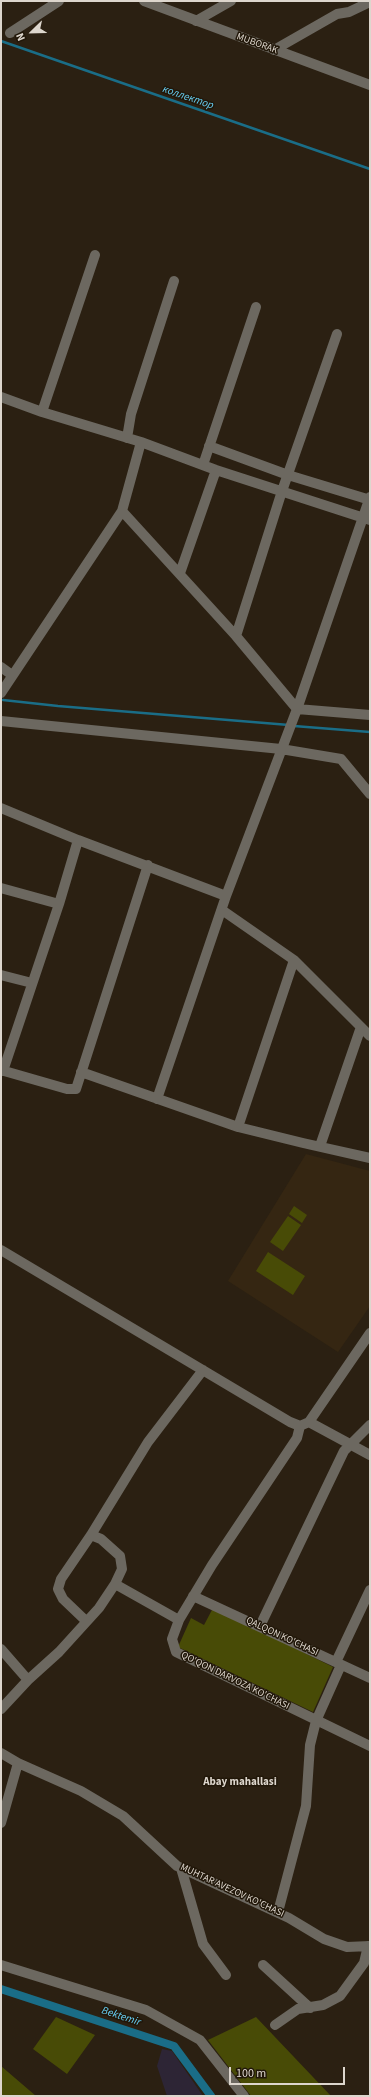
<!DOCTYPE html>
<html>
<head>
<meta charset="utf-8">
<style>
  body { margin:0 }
  #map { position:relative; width:371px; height:2097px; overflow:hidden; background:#2b2012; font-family:"Source Sans 3",sans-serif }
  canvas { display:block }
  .frame { position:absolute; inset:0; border:2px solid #ddd6cd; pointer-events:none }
  .north { position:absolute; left:12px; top:12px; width:40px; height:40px; -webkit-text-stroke:3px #211709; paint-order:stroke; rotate:247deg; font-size:11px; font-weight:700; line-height:16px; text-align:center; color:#ddd6cd }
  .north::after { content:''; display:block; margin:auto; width:14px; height:18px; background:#ddd6cd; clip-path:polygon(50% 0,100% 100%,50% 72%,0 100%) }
  .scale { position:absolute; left:229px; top:2067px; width:116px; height:18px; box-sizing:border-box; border:2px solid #ddd6cd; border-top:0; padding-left:5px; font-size:12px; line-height:14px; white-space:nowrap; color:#ddd6cd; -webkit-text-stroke:3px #211709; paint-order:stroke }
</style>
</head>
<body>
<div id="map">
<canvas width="371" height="2097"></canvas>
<div class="frame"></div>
<div class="north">N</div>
<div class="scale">100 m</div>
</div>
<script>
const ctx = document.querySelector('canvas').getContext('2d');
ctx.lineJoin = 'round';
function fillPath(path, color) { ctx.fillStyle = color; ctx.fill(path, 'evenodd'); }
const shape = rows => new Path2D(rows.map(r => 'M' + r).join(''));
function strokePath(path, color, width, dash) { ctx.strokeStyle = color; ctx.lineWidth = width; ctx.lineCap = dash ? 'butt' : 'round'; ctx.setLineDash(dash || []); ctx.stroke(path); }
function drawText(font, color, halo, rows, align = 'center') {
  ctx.font = font + ' "Source Sans 3",sans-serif'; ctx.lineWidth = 3; ctx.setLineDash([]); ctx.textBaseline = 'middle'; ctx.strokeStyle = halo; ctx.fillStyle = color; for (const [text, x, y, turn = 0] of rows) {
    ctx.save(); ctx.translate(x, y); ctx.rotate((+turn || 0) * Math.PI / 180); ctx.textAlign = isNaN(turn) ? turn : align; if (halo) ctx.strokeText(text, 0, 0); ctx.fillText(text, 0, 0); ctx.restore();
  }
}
fillPath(shape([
  [162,2049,172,2051,203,2096,167,2096,157,2066]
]), '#2d2535');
fillPath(shape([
  [306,1154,370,1171,370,1306,338,1352,228,1281]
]), '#352612');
fillPath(shape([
  [294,1206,307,1215,302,1223,289,1214],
  [288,1216,301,1225,283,1251,270,1242],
  [268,1252,305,1276,293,1295,256,1271],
  [213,1608,333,1667,313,1712,178,1647,191,1618,204,1625],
  [56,2017,95,2035,67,2074,33,2049],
  [256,2017,331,2096,251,2096,208,2040],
  [1,2066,36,2096,1,2096]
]), '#484b06');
strokePath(shape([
  [1,41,370,169],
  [3,700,58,706,289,725],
  [294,726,370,732]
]), '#1a6d87', 2.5);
strokePath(shape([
  [1,1989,174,2046,211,2096]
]), '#1a6d87', 8);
strokePath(shape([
  [144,1,370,85],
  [196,21,231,1],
  [10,33,59,1],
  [274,50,337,14,349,12,370,2],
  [1,397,42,412,141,442,216,470,370,520],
  [42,412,95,255],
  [127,438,131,414,174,281],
  [209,446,288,475,370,500],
  [203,465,256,307],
  [122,511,236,636,297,709,370,715],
  [180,573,216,470],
  [236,636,282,491,337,334],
  [1,667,12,675],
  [1,693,122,511,141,442],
  [1,721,281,749,341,759,370,794],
  [1,808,78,840,226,896],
  [1,888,59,904],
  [222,910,294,960,370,1036],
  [1,975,32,983],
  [1,1070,67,1089,76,1089,148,865],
  [3,1071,59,904,78,840],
  [81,1072,238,1127,303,1143,370,1158],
  [157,1099,226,896,297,709,370,497],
  [238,1127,294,960],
  [320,1146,361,1027],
  [1,1250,290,1422,300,1426],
  [309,1422,370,1455],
  [115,1584,179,1620,172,1639,176,1652,370,1746],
  [193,1596,370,1678],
  [179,1620,212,1565,297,1438,300,1426,309,1422,370,1333],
  [86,1621,63,1599,58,1589,61,1579,91,1535,148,1442,203,1370],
  [260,1626,344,1451,370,1425],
  [1,1649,28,1680],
  [336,1662,370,1590],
  [1,1709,28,1680,59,1652,99,1608,115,1584,122,1569,120,1556,101,1539,91,1535],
  [1,1753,18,1763,81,1791,123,1816,177,1866,289,1918,324,1939,347,1947,370,1946],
  [1,1823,18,1763],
  [181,1868,203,1944,226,1975],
  [278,1912,306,1806,310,1745,316,1721,341,1665],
  [1,1965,146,2010,200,2040,244,2096],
  [263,1965,310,2008],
  [275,2025,298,2009,323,2005,340,1996,364,1963,368,1946]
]), '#6c6860', 10);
drawText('10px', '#ddd6cd', '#211709', [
  ["MUBORAK",257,44,20],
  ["QALQON KO'CHASI",282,1637,25],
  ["QO'QON DARVOZA KO'CHASI",235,1681,26],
  ["MUHTAR AVEZOV KO'CHASI",232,1891,25]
]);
drawText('italic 11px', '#67cff4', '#211709', [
  ["коллектор",188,98,19],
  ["Bektemir",121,2017,18]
]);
drawText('bold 11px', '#ddd6cd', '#211709', [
  ["Abay mahallasi",240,1783]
]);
</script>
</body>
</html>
